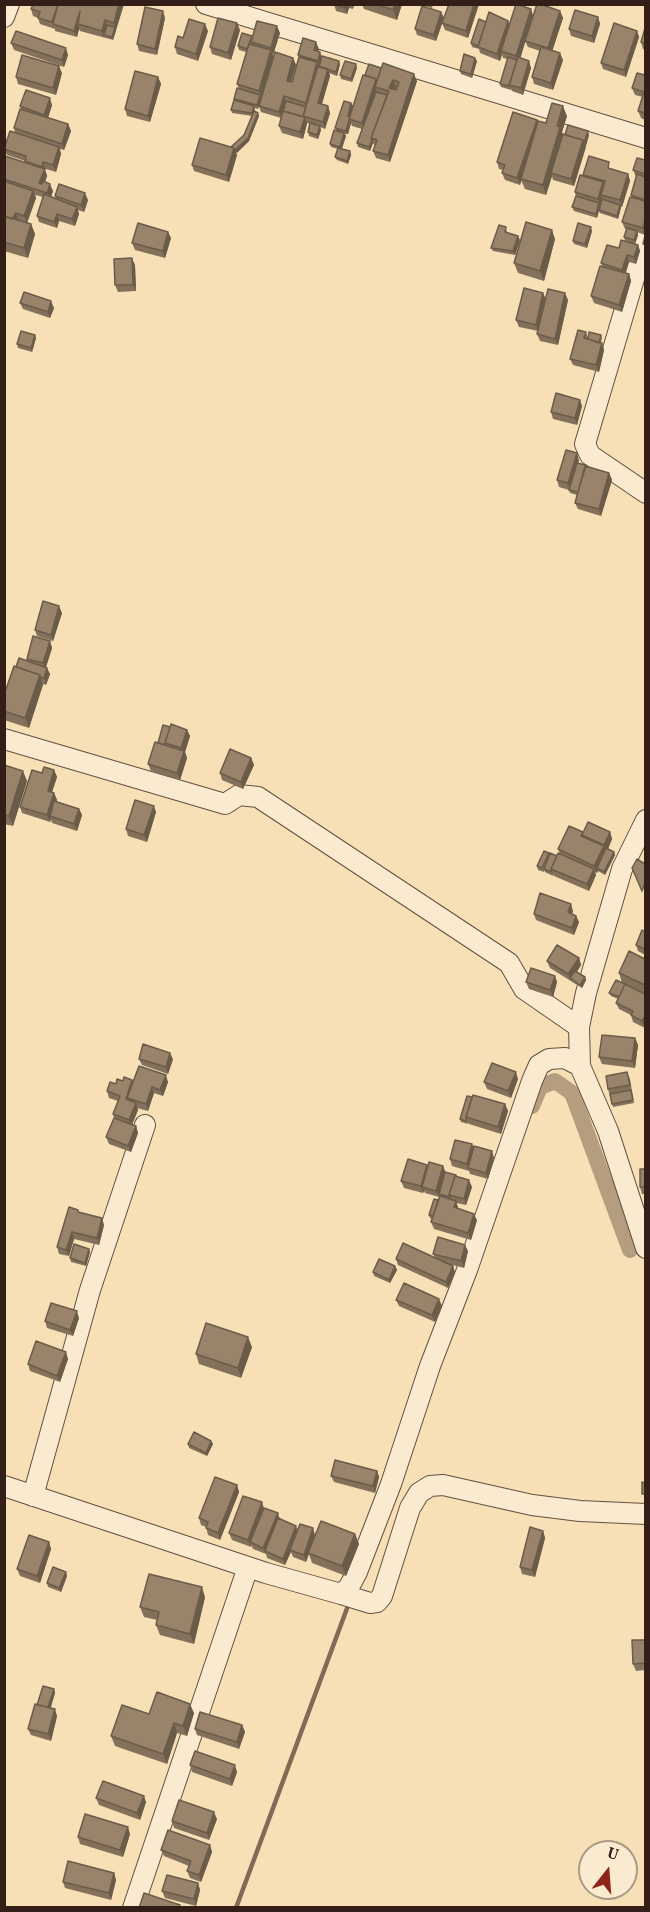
<!DOCTYPE html>
<html>
<head>
<meta charset="utf-8">
<style>
  body { margin:0 }
  #map { position:relative; width:650px; height:1912px; overflow:hidden; background:#f8e0b6; font-family:Vollkorn,serif }
  canvas { display:block }
  .frame { position:absolute; inset:0; border:6px solid #331f18; pointer-events:none }
  .north { position:absolute; left:578px; top:1840px; width:60px; height:60px; box-sizing:border-box; background:#faebd0; border:2px solid #aa9986; border-radius:50%; rotate:17deg; font-size:16px; font-weight:700; line-height:24px; text-align:center; color:#331f18 }
  .north::after { content:''; display:block; margin:auto; width:21px; height:27px; background:#8f2418; clip-path:polygon(50% 0,100% 100%,50% 72%,0 100%) }
</style>
</head>
<body>
<div id="map">
<canvas width="650" height="1912"></canvas>
<div class="frame"></div>
<div class="north">U</div>
</div>
<script>
const ctx = document.querySelector('canvas').getContext('2d');
ctx.lineJoin = 'round';
const shape = rows => new Path2D(rows.map(r => 'M' + r).join(''));
function strokePath(path, color, width, dash) { ctx.strokeStyle = color; ctx.lineWidth = width; ctx.lineCap = dash ? 'butt' : 'round'; ctx.setLineDash(dash || []); ctx.stroke(path); }
function fillPath(path, color) { ctx.fillStyle = color; ctx.fill(path, 'evenodd'); }
strokePath(shape([
  [236,1908,349,1603]
]), '#816b56', 4.5);
strokePath(shape([
  [532,1106,540,1087,555,1081,572,1093,630,1250]
]), '#b59e80', 16);
const minor = shape([
  [206,4,646,138],
  [4,17,9,4],
  [646,238,585,444,590,455,646,493],
  [4,739,225,804,239,795,258,797,509,963,524,989,579,1027],
  [646,820,622,869,586,993,579,1027,580,1066,608,1131,646,1248],
  [4,1486,266,1573,341,1594,349,1587,357,1572,391,1484,430,1366,467,1270,532,1081,539,1065,549,1059,565,1058,580,1066],
  [33,1496,90,1290,145,1125],
  [341,1594,370,1603,377,1602,382,1596,410,1508,419,1493,430,1486,443,1485,532,1505,580,1511,646,1514],
  [133,1908,248,1567]
]);
strokePath(minor, '#644f40', 22);
strokePath(minor, '#faebd0', 20);
fillPath(shape([
  [33,4,124,4,116,30,113,40,80,31,79,29,77,37,55,31,55,29,40,24,38,18,33,16,31,9],
  [334,4,355,4,353,9,349,8,347,14,336,11],
  [362,4,402,4,397,20,364,9],
  [419,4,433,4,432,8],
  [449,4,479,4,468,38,445,30,442,23],
  [531,9,533,16,560,11,563,18,552,51,563,60,553,90,534,84,532,77,540,51,528,47,525,41,520,58,531,68,523,95,512,91,511,89,511,90,501,87,500,84,508,59,503,58,502,54,500,61,480,53,479,49,472,47,471,43,486,22,508,21,509,25],
  [441,12,444,18,436,41,417,35,415,29],
  [598,17,600,24,594,43,571,36,569,29],
  [165,18,157,55,139,51,137,44],
  [645,28,645,50,643,49,641,42],
  [240,30,231,60,212,54,210,47],
  [208,31,198,61,177,54,175,47,183,38],
  [637,31,639,37,626,77,603,69,601,63],
  [280,33,273,55,273,57,293,58,296,65,291,82,299,58,298,55,319,49,318,51,322,57,340,64,337,76,329,73,330,76,322,104,328,106,330,113,325,129,320,127,321,130,318,139,309,136,308,132,310,124,307,123,303,139,282,133,279,126,281,118,261,112,259,106,258,109,255,108,255,112,259,116,249,141,236,153,237,155,229,182,194,171,192,165,231,147,244,135,252,116,232,113,231,110,235,100,234,99,239,89,237,84,246,52,239,50,238,46,252,36],
  [11,43,68,55,64,67,14,50],
  [477,61,472,78,461,74,460,71],
  [357,68,352,82,341,79,340,75],
  [62,73,56,95,18,84,16,77],
  [363,75,417,81,390,162,376,158,373,151,375,146,373,143,370,151,358,147,357,143,362,129,352,126,351,123,348,134,345,134,346,136,342,149,350,151,351,155,348,164,337,160,335,157,338,149,331,147,330,144,336,130,335,128,351,103,353,106,350,117],
  [645,75,645,120,641,118,638,111,643,97,635,95,632,88],
  [158,77,161,84,150,122,127,116,125,109],
  [52,105,48,118,68,124,71,131,64,150,60,149,61,154,56,172,46,169,45,170,47,176,45,182,53,191,51,197,56,199,55,196,88,200,84,212,78,210,79,214,75,226,59,221,57,228,39,222,37,216,43,197,35,195,36,198,27,223,31,224,35,234,28,258,4,251,4,158,25,163,25,161,7,155,4,148,15,133,14,128,21,110,20,106],
  [567,116,562,132,563,134,589,135,574,186,553,180,552,176,546,195,525,189,521,180,520,185,505,180,502,173,503,170,499,169,497,162,537,120,538,122,546,123],
  [645,160,645,235,637,232,638,235,635,244,625,241,624,237,626,229,625,229,622,222,631,197,631,195,636,177,633,170],
  [612,169,628,174,630,181,622,207,621,207,618,219,600,213,599,211,597,218,574,211,572,207,576,197,575,192,584,176,583,175],
  [507,230,507,232,520,240,515,255,493,251,491,248],
  [592,231,587,248,574,244,573,241],
  [168,232,171,238,165,258,135,250,132,243],
  [555,239,544,281,518,273,514,263],
  [638,245,640,251,636,264,629,262,626,273,629,274,631,281,622,312,594,303,591,296,602,266,601,263,619,248],
  [135,265,136,291,118,292,115,285],
  [543,293,546,300,568,300,558,345,540,341,537,334,538,331,519,327,516,320],
  [20,303,54,308,50,318,23,309],
  [586,332,588,338,601,335,602,338,601,343,602,343,604,350,599,372,573,365,570,359],
  [36,338,32,352,18,348,17,344],
  [582,406,577,425,553,419,551,412],
  [579,460,578,463,609,473,612,480,601,516,578,509,575,503,577,495,570,493,569,490,559,487,557,480],
  [62,613,53,641,37,636,35,630],
  [50,641,52,648,46,667,50,674,46,685,43,684,29,728,4,720,4,695,16,667,27,661,27,659],
  [170,727,187,730,190,736,185,752,187,758,180,780,151,771,148,764,158,743],
  [251,758,254,765,243,789,222,780,220,773],
  [4,765,27,781,13,826,4,824],
  [54,770,57,777,52,792,54,793,57,800,56,801,79,809,82,815,77,831,52,823,51,819,50,822,22,813,20,807,42,773],
  [156,812,147,842,128,836,126,829],
  [583,832,610,832,612,839,608,849,614,852,615,855,605,875,598,871,597,873,595,872,596,875,589,891,554,876,553,874,553,876,545,872,544,870,544,872,538,870,537,866,550,855,557,856,560,854,558,849],
  [573,911,572,914,576,916,579,922,574,935,536,920,534,914],
  [645,932,645,955,638,951,636,945],
  [579,958,581,965,577,972,585,977,586,980,582,988,550,968,547,961],
  [645,959,645,1028,633,1022,631,1015,619,1009,616,1003,618,999,611,996,609,993,622,983,619,973],
  [555,976,557,982,553,997,529,989,526,982],
  [635,1038,638,1045,635,1068,602,1064,599,1057],
  [139,1059,173,1059,168,1074,142,1065],
  [627,1072,630,1079,634,1103,613,1107,608,1089],
  [518,1079,511,1098,487,1089,484,1082],
  [133,1082,168,1082,163,1096,154,1093,148,1111,137,1108,138,1110,132,1125,136,1126,138,1133,131,1152,109,1144,106,1137,114,1118,113,1114,118,1101,109,1098,107,1091,116,1084],
  [505,1104,508,1111,501,1134,469,1124,468,1122,468,1124,461,1122,460,1119],
  [474,1148,494,1158,488,1179,470,1174,469,1171,452,1166,450,1159],
  [427,1165,428,1167,443,1166,445,1172,456,1175,457,1177,472,1187,466,1205,456,1203,458,1208,477,1220,471,1240,434,1229,431,1222,432,1219,430,1218,429,1215,439,1197,425,1193,424,1191,423,1193,404,1188,401,1181],
  [645,1169,645,1194,642,1194,640,1187],
  [80,1213,104,1225,99,1245,74,1239,69,1256,59,1254,57,1247],
  [468,1251,464,1268,449,1264,453,1266,455,1273,448,1288,398,1265,396,1259,435,1257,433,1254],
  [90,1252,86,1266,71,1262,70,1258],
  [395,1266,397,1270,390,1283,374,1276,373,1272],
  [396,1300,442,1306,435,1322,399,1306],
  [79,1318,73,1336,47,1328,45,1321],
  [252,1347,241,1378,199,1364,196,1354],
  [68,1359,60,1382,30,1371,28,1364],
  [211,1441,213,1444,207,1456,189,1448,188,1444],
  [377,1471,379,1477,375,1493,334,1482,331,1476],
  [237,1485,239,1492,220,1540,208,1535,206,1527,201,1525,199,1518],
  [262,1502,264,1509,298,1530,315,1535,355,1534,359,1544,346,1576,312,1563,309,1554,306,1562,293,1557,291,1552,285,1565,267,1558,266,1554,253,1549,251,1545,251,1547,232,1540,229,1533],
  [543,1531,545,1538,535,1577,522,1574,520,1567],
  [49,1542,51,1549,40,1583,20,1576,17,1569],
  [66,1572,67,1576,61,1592,48,1587,47,1583],
  [205,1597,194,1644,160,1635,156,1625,157,1620,144,1617,140,1607],
  [645,1640,645,1670,636,1671,633,1664],
  [54,1689,55,1693,50,1708,57,1716,51,1741,31,1735,28,1729,37,1705],
  [194,1713,187,1736,177,1733,167,1764,115,1746,111,1736,149,1714],
  [242,1725,245,1732,239,1749,197,1735,195,1729],
  [190,1765,237,1772,232,1786,192,1772],
  [96,1798,146,1802,140,1820,99,1805],
  [217,1819,209,1840,174,1828,172,1821],
  [130,1834,123,1857,80,1844,78,1837],
  [210,1845,212,1852,201,1882,190,1878,187,1871,189,1866,164,1856,161,1850],
  [114,1873,116,1880,111,1900,65,1888,63,1882],
  [198,1883,200,1890,196,1906,165,1898,162,1891]
]), '#84715b');
fillPath(shape([
  [119,4,124,4,116,30,114,23],
  [345,4,348,4,349,8,347,14,345,8],
  [395,4,402,4,397,20,393,10],
  [474,4,479,4,468,38,466,31],
  [531,9,533,16,519,63,516,56],
  [80,11,78,24,79,29,77,37,74,31],
  [163,11,165,18,157,55,155,49],
  [560,11,563,18,551,55,548,48],
  [441,12,444,18,436,41,434,35],
  [598,17,600,24,594,43,592,36],
  [105,20,107,27,104,35,104,38,102,31],
  [508,21,510,27,501,51,502,54,500,61,497,54],
  [237,23,240,30,231,60,228,53],
  [205,24,208,31,198,61,196,54],
  [277,26,280,33,273,55,271,48],
  [115,27,116,31,113,40,112,37],
  [637,31,639,37,626,77,624,70],
  [316,42,319,49,316,57,314,50],
  [66,48,68,55,64,67,62,60],
  [271,50,273,57,262,97,259,91],
  [320,52,323,59,320,68,318,61],
  [560,53,563,60,553,90,551,83],
  [293,58,296,65,289,87,287,81],
  [475,58,477,61,472,78,471,74],
  [339,61,340,64,337,76,336,72],
  [529,61,531,68,523,95,521,88],
  [317,62,320,69,308,110,306,103],
  [356,64,357,68,352,82,351,79],
  [59,66,62,73,56,95,53,88],
  [328,69,330,76,320,110,318,103],
  [414,74,417,81,390,162,388,155],
  [158,77,161,84,150,122,148,116],
  [376,79,378,86,375,87,377,91,365,130,362,123],
  [393,80,396,87,391,94,389,88],
  [260,95,261,99,258,109,257,105],
  [284,96,286,103,282,118,279,112],
  [50,98,52,105,47,121,44,115],
  [351,103,353,106,349,119,348,116],
  [328,106,330,113,325,129,323,122],
  [563,106,567,116,562,132,564,137,551,173,552,176,546,195,543,185],
  [258,113,259,116,249,141,237,153,235,150],
  [305,117,307,124,303,139,300,132],
  [350,120,351,123,348,134,346,131],
  [537,120,540,127,520,185,517,178],
  [68,124,71,131,64,150,62,144],
  [320,126,321,130,318,139,317,135],
  [588,131,589,135,586,146,584,143],
  [344,133,346,136,341,150,340,147],
  [372,140,373,143,370,151,369,147],
  [583,140,586,147,574,186,571,179],
  [59,147,61,154,56,172,53,165],
  [234,148,237,155,229,182,226,175],
  [350,151,351,155,348,164,347,161],
  [43,162,47,176,42,190,39,183,44,172,42,167],
  [628,174,630,181,622,207,620,200],
  [603,182,605,189,601,195,602,199,601,206,598,199],
  [50,184,53,191,50,200,47,193],
  [33,191,36,198,27,223,24,216],
  [85,193,88,200,84,212,81,205],
  [599,203,600,207,597,218,596,214],
  [620,205,621,208,618,219,617,216],
  [77,207,79,214,75,226,72,219],
  [16,213,18,220,12,219],
  [57,214,59,221,57,228,54,222],
  [645,219,645,235,643,228],
  [31,224,35,234,28,258,24,248],
  [591,227,592,231,587,248,585,244],
  [552,230,555,239,544,281,540,271],
  [637,231,638,235,635,244,634,240],
  [168,232,171,238,165,258,163,251],
  [518,236,520,240,515,255,513,251],
  [638,245,640,251,636,264,634,257],
  [627,255,629,262,624,277,622,270],
  [132,258,135,265,136,291,133,285],
  [629,274,631,281,622,312,619,305],
  [543,293,546,300,538,332,536,325],
  [565,293,568,300,558,345,555,339],
  [51,301,54,308,50,318,48,312],
  [35,335,36,338,32,352,31,348],
  [602,343,604,350,599,372,596,365],
  [580,400,582,406,577,425,575,418],
  [577,453,579,460,570,490,568,483],
  [609,473,612,480,601,516,599,509],
  [59,606,62,613,53,641,51,635],
  [50,641,52,648,45,670,43,663],
  [47,668,50,674,46,685,44,678],
  [40,675,43,685,29,728,25,718],
  [187,730,190,736,185,752,187,758,180,780,177,773,183,754,181,748],
  [251,758,254,765,243,789,241,782],
  [54,770,57,777,50,798,48,791],
  [23,771,27,781,13,826,9,816],
  [54,793,57,800,52,817,50,816,51,819,50,822,47,815],
  [154,806,156,812,147,842,144,835],
  [79,809,82,815,77,831,74,824],
  [610,832,612,839,607,851,604,845],
  [604,846,606,853,597,868,598,871,597,873,594,866],
  [614,852,615,855,605,875,604,872],
  [594,869,596,875,589,891,587,884],
  [571,904,573,911,570,919,568,912],
  [576,916,579,922,574,935,572,928],
  [579,958,581,965,572,979,570,978,571,981,568,974],
  [555,976,557,982,553,997,550,990],
  [585,977,586,980,582,988,580,985],
  [645,1016,645,1028,642,1021],
  [635,1038,638,1045,635,1068,632,1061],
  [170,1053,173,1059,168,1074,166,1067],
  [516,1072,518,1079,511,1098,508,1091],
  [166,1075,168,1082,163,1096,160,1090],
  [152,1087,154,1093,148,1111,146,1104],
  [136,1103,138,1110,131,1127,129,1120],
  [505,1104,508,1111,501,1134,498,1127],
  [136,1126,138,1133,131,1152,128,1146],
  [472,1144,475,1151,468,1168,467,1164],
  [492,1151,494,1158,488,1179,486,1173],
  [427,1165,429,1171,422,1187,424,1191,423,1193,421,1186],
  [443,1166,446,1173,439,1197,436,1191],
  [469,1180,472,1187,466,1205,464,1199],
  [456,1201,458,1207,456,1214,454,1207],
  [474,1214,477,1220,471,1240,468,1233],
  [102,1218,104,1225,99,1245,97,1238],
  [72,1232,74,1239,69,1256,66,1250],
  [465,1245,468,1251,464,1268,461,1261],
  [89,1249,90,1252,86,1266,85,1263],
  [395,1266,397,1270,390,1283,389,1280],
  [453,1266,455,1273,448,1288,446,1282],
  [439,1299,442,1306,435,1322,432,1315],
  [77,1311,79,1318,73,1336,70,1330],
  [248,1337,252,1347,241,1378,238,1368],
  [66,1352,68,1359,60,1382,57,1376],
  [211,1441,213,1444,207,1456,206,1453],
  [377,1471,379,1477,375,1493,373,1486],
  [237,1485,239,1492,220,1540,218,1533],
  [262,1502,264,1509,250,1542,251,1545,251,1547,248,1540],
  [278,1513,280,1520,265,1551,266,1554,263,1548],
  [296,1526,299,1533,285,1565,283,1559],
  [313,1528,315,1535,306,1562,304,1555],
  [543,1531,545,1538,535,1577,532,1570],
  [355,1534,359,1544,346,1576,342,1566],
  [49,1542,51,1549,40,1583,37,1576],
  [66,1572,67,1576,61,1592,59,1588],
  [202,1587,205,1597,194,1644,190,1634],
  [54,1689,55,1693,49,1714,47,1710],
  [190,1704,194,1713,187,1736,183,1726],
  [55,1709,57,1716,51,1741,48,1734],
  [174,1723,177,1733,167,1764,163,1754],
  [242,1725,245,1732,239,1749,237,1742],
  [235,1765,237,1772,232,1786,230,1779],
  [144,1796,146,1802,140,1820,137,1813],
  [214,1812,217,1819,209,1840,207,1833],
  [128,1827,130,1834,123,1857,120,1850],
  [210,1845,212,1852,201,1882,199,1875],
  [114,1873,116,1880,111,1900,109,1893],
  [198,1883,200,1890,196,1906,194,1899]
]), '#6b5c4a');
const building = shape([
  [33,4,58,4,52,22,38,18,40,12,31,9,33,4],
  [58,4,119,4,114,23,105,20,102,31,78,24,80,11,74,31,53,24,58,4],
  [334,4,345,4,345,8,334,4],
  [376,4,395,4,393,10,376,4],
  [449,4,474,4,466,31,442,23,449,4],
  [516,4,531,9,516,56,501,51,516,4],
  [537,4,540,4,560,11,548,48,525,41,537,4],
  [422,6,441,12,434,35,415,29,422,6],
  [145,7,163,11,155,49,137,44,145,7],
  [575,10,598,17,592,36,569,29,575,10],
  [489,12,508,21,497,54,478,47,489,12],
  [218,18,237,23,228,53,210,47,218,18],
  [189,19,205,24,196,54,175,47,178,36,183,38,189,19],
  [479,19,486,22,478,46,471,43,479,19],
  [257,21,277,26,271,48,251,42,257,21],
  [614,23,637,31,624,70,601,63,614,23],
  [107,25,115,27,112,37,104,35,107,25],
  [645,28,645,44,641,42,645,28],
  [16,31,66,48,62,60,11,43,16,31],
  [242,33,252,36,247,49,238,46,242,33],
  [303,38,316,42,314,50,320,52,318,61,298,55,303,38],
  [249,44,271,50,259,91,237,84,249,44],
  [541,47,560,53,551,83,532,77,541,47],
  [275,52,293,58,287,81,292,82,299,57,317,62,306,103,284,96,279,112,259,106,275,52],
  [464,54,475,58,471,74,460,71,464,54],
  [22,55,59,66,53,88,16,77,22,55],
  [322,56,339,61,336,72,319,67,322,56],
  [508,57,517,60,509,86,500,84,508,57],
  [518,57,529,61,521,88,509,85,518,57],
  [345,61,356,64,351,79,340,75,345,61],
  [383,63,414,74,388,155,373,151,377,140,371,138,389,91,375,87,383,63],
  [393,80,399,82,396,90,389,88,393,80],
  [369,64,381,68,377,81,376,79,365,75,369,64],
  [318,66,328,69,318,103,328,106,323,122,303,116,318,66],
  [135,71,158,77,148,116,125,109,135,71],
  [637,73,645,75,645,113,638,111,644,92,632,88,637,73],
  [363,75,376,79,362,123,349,119,363,75],
  [237,88,260,95,257,105,234,99,237,88],
  [26,90,50,98,44,115,20,106,26,90],
  [376,92,387,95,371,138,372,140,369,147,357,143,376,92],
  [234,100,254,106,252,113,231,110,234,100],
  [286,101,306,107,303,117,283,111,283,112,286,101],
  [344,101,351,103,348,116,350,117,346,131,335,128,344,101],
  [552,103,563,106,557,126,560,127,543,185,521,179,538,121,546,123,552,103],
  [20,109,68,124,62,144,14,128,20,109],
  [254,111,258,113,248,138,235,150,234,149,234,148,231,147,244,135,254,111],
  [283,111,305,117,300,132,279,126,283,111],
  [513,112,537,120,517,178,502,173,505,165,497,162,513,112],
  [310,123,320,126,317,135,308,132,310,123],
  [568,125,588,131,584,143,583,140,565,135,568,125],
  [334,130,344,133,340,147,330,144,334,130],
  [10,131,59,147,53,165,43,162,42,167,25,161,26,156,4,149,10,131],
  [563,134,583,140,571,179,551,173,563,134],
  [200,138,234,148,226,175,192,165,200,138],
  [338,148,350,151,347,161,335,157,338,148],
  [5,156,45,169,39,183,42,184,43,181,50,184,47,193,4,179,5,156],
  [589,156,609,162,608,168,628,174,620,200,601,195,605,181,583,175,589,156],
  [637,158,645,160,645,174,633,170,637,158],
  [637,174,645,177,645,200,631,195,637,174],
  [580,175,603,182,598,199,575,192,580,175],
  [4,181,33,191,24,216,16,213,12,219,4,216,4,181],
  [59,184,85,193,81,205,55,196,59,184],
  [44,194,77,207,72,219,57,214,54,222,37,216,44,194],
  [576,196,599,203,596,214,572,207,576,196],
  [630,197,645,201,645,219,643,228,622,222,630,197],
  [602,199,620,205,617,216,599,210,602,199],
  [4,216,31,224,24,248,4,242,4,216],
  [526,222,552,230,540,271,514,263,526,222],
  [138,223,168,232,163,251,132,243,138,223],
  [578,223,591,227,585,244,573,241,578,223],
  [499,225,506,227,505,232,518,236,513,251,491,248,499,225],
  [627,228,637,231,634,240,624,237,627,228],
  [645,236,645,244,643,244,645,236],
  [621,240,638,245,634,257,627,255,622,270,601,263,607,245,619,248,621,240],
  [132,258,133,285,115,285,114,259,132,258],
  [600,266,629,274,619,305,591,296,600,266],
  [524,288,543,293,536,325,516,320,524,288],
  [548,289,565,293,555,339,537,334,548,289],
  [24,292,51,301,48,312,20,303,24,292],
  [578,330,586,332,584,338,602,343,596,365,570,359,578,330],
  [21,331,35,335,31,348,17,344,21,331],
  [589,332,601,335,599,343,588,339,589,332],
  [556,393,580,400,575,418,551,412,556,393],
  [566,450,577,453,568,483,557,480,566,450],
  [577,463,586,465,578,492,569,490,577,463],
  [585,466,609,473,599,509,575,503,585,466],
  [43,601,59,606,51,635,35,630,43,601],
  [33,636,50,641,43,663,27,659,33,636],
  [19,658,47,668,44,678,40,677,40,675,16,667,19,658],
  [14,666,40,675,25,718,4,711,4,695,14,666],
  [171,724,187,730,181,748,165,743,171,724],
  [163,725,170,727,165,743,165,745,158,743,163,725],
  [155,742,184,751,177,773,148,764,155,742],
  [230,749,251,758,241,782,220,773,230,749],
  [4,765,23,771,9,816,4,815,4,765],
  [44,767,54,770,48,791,54,793,47,815,20,807,32,770,42,773,44,767],
  [135,800,154,806,144,835,126,829,135,800],
  [54,801,79,809,74,824,50,816,54,801],
  [588,822,610,832,604,845,582,835,588,822],
  [569,826,583,832,581,836,604,846,594,866,558,849,569,826],
  [606,848,614,852,604,872,597,868,606,848],
  [544,851,549,853,542,868,537,866,544,851],
  [550,853,557,856,551,869,551,872,544,869,550,853],
  [558,853,594,869,587,884,551,869,558,853],
  [637,859,645,864,645,883,642,891,632,868,637,859],
  [540,893,571,904,568,912,576,916,572,928,534,914,540,893],
  [642,930,645,932,645,949,636,945,642,930],
  [557,945,579,958,568,974,547,961,557,945],
  [629,951,645,959,645,985,619,973,629,951],
  [531,968,555,976,550,990,526,982,531,968],
  [575,971,585,977,580,985,570,978,575,971],
  [616,980,625,984,619,997,609,993,616,980],
  [625,984,645,994,645,1016,642,1021,631,1015,633,1011,616,1003,625,984],
  [602,1035,635,1038,632,1061,599,1057,602,1035],
  [143,1044,170,1053,166,1067,139,1059,143,1044],
  [492,1063,516,1072,508,1091,484,1082,492,1063],
  [139,1066,166,1075,160,1090,152,1087,146,1104,127,1098,139,1066],
  [627,1072,630,1085,608,1089,606,1076,627,1072],
  [124,1077,132,1080,126,1099,136,1103,129,1120,113,1114,120,1096,107,1091,110,1082,116,1084,117,1079,123,1081,124,1077],
  [631,1090,633,1100,612,1104,610,1094,631,1090],
  [473,1095,505,1104,498,1127,466,1117,473,1095],
  [467,1096,472,1097,466,1117,466,1121,460,1119,467,1096],
  [114,1118,136,1126,128,1146,106,1137,114,1118],
  [455,1140,472,1144,467,1164,450,1159,455,1140],
  [474,1146,492,1151,486,1173,468,1168,474,1146],
  [408,1159,427,1165,421,1186,401,1181,408,1159],
  [429,1162,443,1166,436,1191,422,1187,429,1162],
  [640,1169,645,1169,645,1187,640,1187,640,1169],
  [445,1172,456,1175,456,1176,455,1176,449,1195,450,1197,439,1194,445,1172],
  [455,1176,469,1180,464,1199,449,1195,455,1176],
  [440,1196,456,1201,454,1207,474,1214,468,1233,431,1222,440,1196],
  [434,1199,438,1200,433,1216,429,1215,434,1199],
  [69,1207,78,1210,78,1212,102,1218,97,1238,72,1232,66,1250,57,1247,69,1207],
  [438,1237,465,1245,461,1261,433,1254,438,1237],
  [403,1243,453,1266,446,1282,396,1259,403,1243],
  [74,1244,89,1249,85,1263,70,1258,74,1244],
  [379,1259,395,1266,389,1280,373,1272,379,1259],
  [404,1283,439,1299,432,1315,396,1300,404,1283],
  [51,1303,77,1311,70,1330,45,1321,51,1303],
  [206,1323,248,1337,238,1368,196,1354,206,1323],
  [36,1341,66,1352,57,1376,28,1364,36,1341],
  [194,1432,211,1441,206,1453,188,1444,194,1432],
  [335,1460,377,1471,373,1486,331,1476,335,1460],
  [215,1477,237,1485,218,1533,206,1528,208,1522,199,1518,215,1477],
  [642,1482,645,1483,645,1494,642,1494,642,1482],
  [243,1496,262,1502,248,1540,229,1533,243,1496],
  [264,1508,278,1513,263,1548,250,1542,264,1508],
  [278,1518,296,1526,283,1559,265,1551,278,1518],
  [321,1521,355,1534,342,1566,308,1553,321,1521],
  [300,1524,313,1528,304,1555,290,1550,300,1524],
  [530,1527,543,1531,532,1570,520,1567,530,1527],
  [29,1535,49,1542,37,1576,17,1569,29,1535],
  [53,1567,66,1572,59,1588,47,1583,53,1567],
  [149,1574,202,1587,190,1634,156,1625,159,1612,140,1607,149,1574],
  [632,1640,645,1640,645,1663,633,1664,632,1640],
  [43,1686,54,1689,48,1707,37,1705,43,1686],
  [157,1692,190,1704,183,1726,174,1723,163,1754,111,1736,122,1705,149,1714,157,1692],
  [35,1704,55,1709,48,1734,28,1729,35,1704],
  [200,1712,242,1725,237,1742,195,1729,200,1712],
  [195,1751,235,1765,230,1779,190,1765,195,1751],
  [103,1781,144,1796,137,1813,96,1798,103,1781],
  [179,1800,214,1812,207,1833,172,1821,179,1800],
  [85,1814,128,1827,120,1850,78,1837,85,1814],
  [168,1830,210,1845,199,1875,187,1871,191,1861,161,1850,168,1830],
  [68,1861,114,1873,109,1893,63,1882,68,1861],
  [167,1875,198,1883,194,1899,162,1891,167,1875],
  [144,1893,180,1905,179,1908,139,1908,144,1893]
]);
fillPath(building, '#99836a');
strokePath(building, '#6b5c4a', 1.5);
</script>
</body>
</html>
